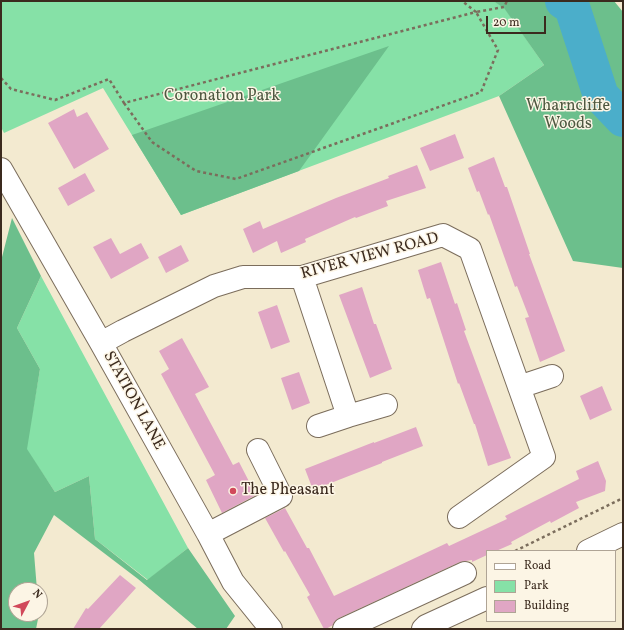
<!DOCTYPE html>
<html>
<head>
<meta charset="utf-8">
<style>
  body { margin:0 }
  #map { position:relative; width:624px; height:630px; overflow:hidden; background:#f3ead0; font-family:Vollkorn,serif }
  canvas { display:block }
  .frame { position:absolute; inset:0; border:2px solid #3b2a1e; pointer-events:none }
  .legend { position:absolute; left:486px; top:550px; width:130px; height:72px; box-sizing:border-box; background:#fcf5e5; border:1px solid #afa495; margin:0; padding:5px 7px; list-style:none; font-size:12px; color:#3b2a1e }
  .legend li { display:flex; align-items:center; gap:8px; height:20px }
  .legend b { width:20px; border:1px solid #afa495 }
  .north { position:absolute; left:8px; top:582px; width:40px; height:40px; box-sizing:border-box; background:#fcf5e5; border:1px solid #afa495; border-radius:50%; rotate:49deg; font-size:11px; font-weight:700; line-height:16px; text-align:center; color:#3b2a1e }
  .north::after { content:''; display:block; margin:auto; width:14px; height:18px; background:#d1495b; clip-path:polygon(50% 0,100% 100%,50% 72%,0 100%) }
  .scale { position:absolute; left:486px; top:16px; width:60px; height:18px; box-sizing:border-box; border:2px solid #3b2a1e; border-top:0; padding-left:5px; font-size:12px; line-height:14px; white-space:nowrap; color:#3b2a1e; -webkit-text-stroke:3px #fcf5e5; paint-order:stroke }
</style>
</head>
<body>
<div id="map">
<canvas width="624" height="630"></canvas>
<div class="frame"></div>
<ul class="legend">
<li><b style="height:5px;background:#fff"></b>Road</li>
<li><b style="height:11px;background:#86e1a7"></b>Park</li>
<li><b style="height:11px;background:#e0a6c4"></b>Building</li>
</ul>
<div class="north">N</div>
<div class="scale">20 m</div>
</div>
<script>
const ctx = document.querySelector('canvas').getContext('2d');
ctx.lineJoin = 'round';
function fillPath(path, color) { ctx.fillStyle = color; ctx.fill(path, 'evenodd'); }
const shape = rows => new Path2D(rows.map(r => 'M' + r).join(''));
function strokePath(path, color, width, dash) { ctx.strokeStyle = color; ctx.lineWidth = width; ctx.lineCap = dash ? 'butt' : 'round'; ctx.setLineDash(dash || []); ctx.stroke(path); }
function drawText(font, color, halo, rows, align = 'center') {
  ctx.font = font + ' Vollkorn,serif'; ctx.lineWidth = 3; ctx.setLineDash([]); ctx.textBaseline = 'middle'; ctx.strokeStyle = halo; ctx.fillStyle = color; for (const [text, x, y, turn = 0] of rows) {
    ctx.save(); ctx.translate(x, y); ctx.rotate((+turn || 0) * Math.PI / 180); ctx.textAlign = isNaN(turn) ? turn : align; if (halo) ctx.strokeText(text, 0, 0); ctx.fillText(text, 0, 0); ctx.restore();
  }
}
fillPath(shape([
  [1,1,493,1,504,7,544,65,499,96,181,215,103,88,4,133,1,127],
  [41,276,188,548,148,580,95,539,89,476,55,492,26,449,40,369,17,328]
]), '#86e1a7');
fillPath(shape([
  [493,1,614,1,623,12,623,268,573,261,499,96,544,65,504,8],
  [389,46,299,171,181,215,132,135],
  [12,218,41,276,17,328,40,369,27,449,55,492,89,476,95,539,147,580,188,548,235,616,226,629,198,629,138,579,54,515,34,553,37,590,16,590,16,614,39,614,36,629,1,629,1,261]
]), '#6cbf8c');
strokePath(shape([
  [563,1,572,7,601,96,623,119]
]), '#4baeca', 36);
fillPath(shape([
  [74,109,77,117,87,112,109,149,74,169,48,123],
  [455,134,464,158,430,171,420,148],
  [494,157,505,187,507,187,530,254,529,254,565,351,540,362,525,318,529,317,517,286,515,287,489,214,488,215,479,191,477,192,468,168],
  [417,165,426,188,386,201,388,206,356,218,355,217,305,239,306,242,281,253,277,241,253,253,243,229,260,221,263,229,336,198,389,178,388,176],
  [85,173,95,191,68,206,58,188],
  [111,238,120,254,141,243,149,258,111,279,93,247],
  [181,245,189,261,166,273,158,257],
  [441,262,455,304,457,303,466,330,464,331,511,458,488,466,475,424,474,424,459,383,458,384,430,298,427,299,418,270],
  [362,287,374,324,376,324,392,369,370,378,339,295],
  [277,305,290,342,271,349,258,312],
  [182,338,209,387,195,394,233,465,239,462,256,495,222,513,206,480,215,475,161,374,169,369,159,351],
  [299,372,310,403,292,410,281,378],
  [602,386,612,410,590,420,580,396],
  [416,427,423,446,382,462,382,463,313,490,305,469,374,442,374,443],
  [598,461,606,481,605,491,576,502,579,508,551,523,550,521,511,542,512,544,496,551,487,551,487,555,472,562,472,560,460,562,339,618,334,622,333,625,326,629,324,629,307,597,310,595,285,551,284,552,265,518,285,508,307,548,309,548,334,596,447,543,449,546,507,519,505,516,579,479,576,471],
  [120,575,136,588,99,629,73,629,86,608,88,609]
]), '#e0a6c4');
const minor = shape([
  [1,169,101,343,208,534,233,582,271,629],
  [302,277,348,416,318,426],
  [101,343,123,331,214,286,243,277,302,277,443,235,470,249,544,457,459,517],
  [519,387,552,376],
  [348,416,386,405],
  [208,534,281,496,258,450],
  [588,551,623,534],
  [344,629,465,573],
  [423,629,426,626,487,598]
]);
strokePath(minor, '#7b6d5c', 24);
strokePath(shape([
  [1,78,11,89,55,100,109,79,124,103,476,12,462,1],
  [124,103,152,142,196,171,236,179,481,92,498,50,476,12,504,7,507,1],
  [515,551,623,498]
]), '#7b6d5c', 2.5, [3, 3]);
strokePath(minor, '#fff', 22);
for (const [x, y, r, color] of [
  [233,491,4,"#d1495b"]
]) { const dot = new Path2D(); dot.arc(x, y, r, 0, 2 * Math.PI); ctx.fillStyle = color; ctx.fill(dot); strokePath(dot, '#fcf5e5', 1.5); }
drawText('16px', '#4e5840', '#fcf5e5', [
  ["Coronation Park",222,97],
  ["Wharncliffe",568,107],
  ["Woods",568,125]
]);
drawText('16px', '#3b2a1e', '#fcf5e5', [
  ["RIVER VIEW ROAD",370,257,-15],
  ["STATION LANE",133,401,61]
]);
drawText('16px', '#3b2a1e', '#fcf5e5', [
  ["The Pheasant",241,491]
], 'left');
</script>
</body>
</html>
